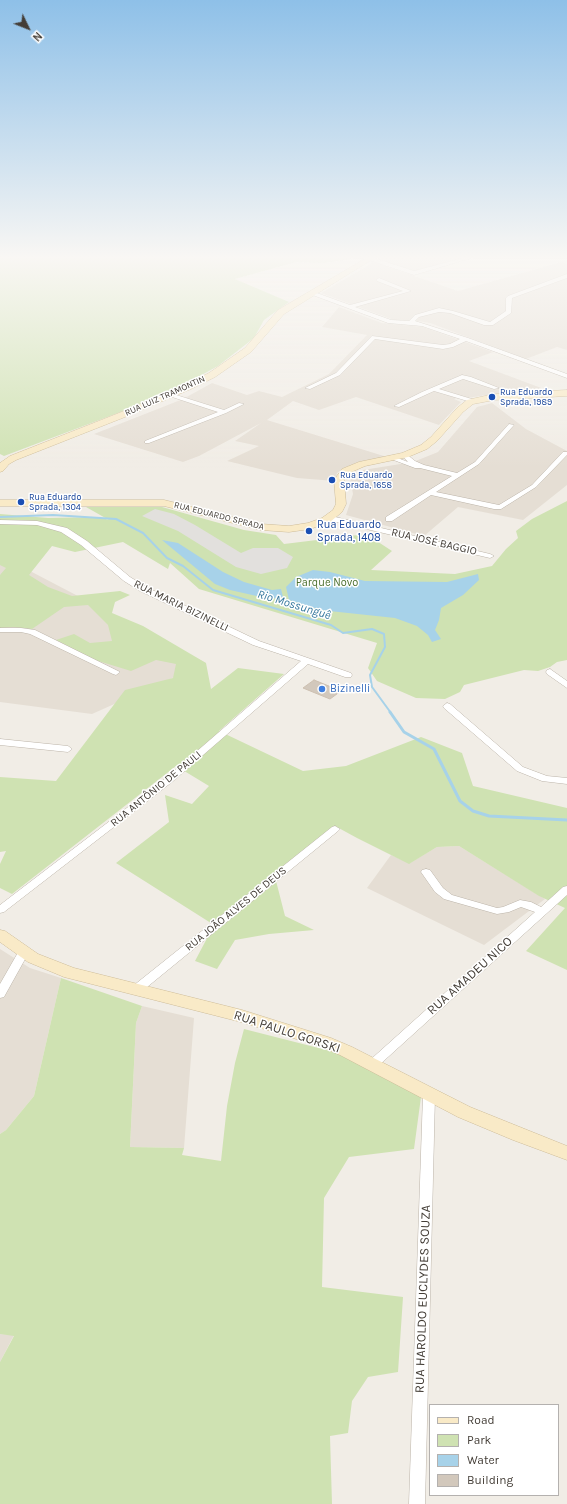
<!DOCTYPE html>
<html>
<head>
<meta charset="utf-8">
<style>
  body { margin:0 }
  #map { position:relative; width:567px; height:1504px; overflow:hidden; background:#f1ede6; font-family:Karla,sans-serif }
  canvas { display:block }
  .legend { position:absolute; left:429px; top:1404px; width:130px; height:92px; box-sizing:border-box; background:#fff; border:1px solid #b4b1af; margin:0; padding:5px 7px; list-style:none; font-size:12px; color:#433d36 }
  .legend li { display:flex; align-items:center; gap:8px; height:20px }
  .legend b { width:20px; border:1px solid #b4b1af }
  .north { position:absolute; left:8px; top:8px; width:40px; height:40px; -webkit-text-stroke:3px #fff; paint-order:stroke; rotate:133deg; font-size:11px; font-weight:700; line-height:16px; text-align:center; color:#433d36 }
  .north::after { content:''; display:block; margin:auto; width:14px; height:18px; background:#433d36; clip-path:polygon(50% 0,100% 100%,50% 72%,0 100%) }
</style>
</head>
<body>
<div id="map">
<canvas width="567" height="1504"></canvas>
<ul class="legend">
<li><b style="height:5px;background:#f9eac7"></b>Road</li>
<li><b style="height:11px;background:#cfe2b2"></b>Park</li>
<li><b style="height:11px;background:#a7d2e9"></b>Water</li>
<li><b style="height:11px;background:#d2c8bc"></b>Building</li>
</ul>
<div class="north">N</div>
</div>
<script>
const ctx = document.querySelector('canvas').getContext('2d');
ctx.lineJoin = 'round';
function fillPath(path, color) { ctx.fillStyle = color; ctx.fill(path, 'evenodd'); }
const shape = rows => new Path2D(rows.map(r => 'M' + r).join(''));
function strokePath(path, color, width, dash) { ctx.strokeStyle = color; ctx.lineWidth = width; ctx.lineCap = dash ? 'butt' : 'round'; ctx.setLineDash(dash || []); ctx.stroke(path); }
function drawText(font, color, halo, rows, align = 'center') {
  ctx.font = font + ' Karla,sans-serif'; ctx.lineWidth = 3; ctx.setLineDash([]); ctx.textBaseline = 'middle'; ctx.strokeStyle = halo; ctx.fillStyle = color; for (const [text, x, y, turn = 0] of rows) {
    ctx.save(); ctx.translate(x, y); ctx.rotate((+turn || 0) * Math.PI / 180); ctx.textAlign = isNaN(turn) ? turn : align; if (halo) ctx.strokeText(text, 0, 0); ctx.fillText(text, 0, 0); ctx.restore();
  }
}
fillPath(shape([
  [381,257,468,257,415,271,377,259],
  [374,262,458,291,561,262,567,264,567,350,557,347,526,359,430,323,412,320,394,320,321,293],
  [339,307,382,323,423,327,493,352,469,361,552,392,486,395,468,398,461,396,454,399,461,402,439,425,356,397,319,410,293,401,267,420,387,457,359,462,344,468,337,473,335,481,297,478,227,461,259,446,235,441,261,423,199,456,183,462,94,434,183,399,212,383,247,395,259,391,282,397,329,374,367,335,322,327],
  [492,403,526,429,567,451,567,485,523,520,458,507,424,536,346,515,353,494,350,478,363,470,413,462,438,452,477,407],
  [0,557,9,560,206,663,92,714,0,702],
  [459,846,545,899,484,945,367,888,391,855,410,863,437,847],
  [0,949,30,968,61,978,34,1096,6,1130,0,1134],
  [142,1006,194,1018,184,1148,130,1147,136,1023],
  [0,1334,14,1335,0,1362]
]), '#e5ded4');
fillPath(shape([
  [0,257,361,257,325,263,296,262,235,279,289,302,264,320,254,338,218,366,163,396,4,456,0,454],
  [567,501,567,660,557,662,550,667,538,671,524,670,464,685,460,692,445,699,416,698,377,681,368,668,377,643,199,589,170,563,168,569,123,542,75,552,52,546,29,575,48,587,72,596,120,591,130,595,115,602,112,613,143,626,206,663,211,689,238,668,284,674,219,731,303,771,346,766,421,737,462,753,473,786,567,808,567,970,526,951,565,908,539,896,459,846,437,847,409,864,357,838,335,826,274,873,285,916,314,930,269,934,235,940,217,969,195,961,214,925,116,863,169,822,165,795,192,804,209,786,176,766,12,894,0,888,0,864,6,851,0,852,0,777,56,781,125,690,173,678,176,664,156,660,131,671,95,660,56,640,74,634,90,643,112,641,108,625,88,605,64,607,32,629,13,627,0,628,0,575,6,568,0,565,0,514,48,518,99,517,109,520,86,507,162,507,244,530,276,535,284,544,366,534,392,551,371,570,455,574,492,566,506,549,518,538,516,531,532,519],
  [61,978,142,1006,136,1023,130,1147,184,1148,182,1155,221,1161,227,1106,235,1063,244,1029,342,1054,421,1097,414,1149,349,1157,324,1198,322,1287,403,1297,398,1372,368,1377,352,1401,348,1433,330,1436,332,1504,0,1504,0,1362,14,1336,0,1334,0,1134,6,1130,34,1096]
]), '#cfe2b2');
fillPath(shape([
  [155,509,174,514,195,525,241,553,253,548,278,548,293,557,287,568,261,574,236,567,178,531,142,516]
]), '#e2e0dd');
fillPath(shape([
  [162,540,178,543,223,572,244,582,272,590,281,589,283,597,270,599,230,590,215,584],
  [313,570,330,572,365,581,447,582,478,574,479,580,463,595,441,608,439,620,435,630,441,639,432,642,428,635,417,626,395,618,320,610,289,600,286,587,296,577]
]), '#a7d2e9');
strokePath(shape([
  [0,517,53,515,116,519,143,533,167,558,183,566,213,590,331,625,343,633,372,629,384,634,385,647,370,675,372,687,391,713]
]), '#a7d2e9', 2);
strokePath(shape([
  [390,712,404,732,434,749,460,801,473,811,489,816,567,820]
]), '#a7d2e9', 3);
const building = shape([
  [314,680,341,691,330,699,303,688,314,680]
]);
fillPath(building, '#d2c8bc');
strokePath(building, '#ccbfb0', 1);
const street = shape([
  [371,257,414,271,467,257,475,257,414,275,369,260,368,259,371,257],
  [567,274,567,278,512,298,511,313,493,325,484,325,450,313,439,312,419,317,415,321,468,338,567,374,567,378,466,341,453,347,443,349,375,339,340,375,310,389,305,388,336,373,372,336,443,345,450,344,460,339,422,326,388,323,310,294,310,292,314,292,350,305,403,291,377,281,376,280,379,278,411,291,355,307,391,320,409,321,415,315,439,308,453,311,490,322,506,311,506,298,508,296,567,274],
  [462,375,471,377,499,388,494,389,463,379,439,389,475,400,475,402,471,402,434,391,399,407,394,406,422,392,462,375],
  [169,394,173,394,224,410,239,403,244,404,226,413,149,443,145,443,145,441,218,412,169,396,169,394],
  [509,424,514,425,479,464,436,492,499,505,532,485,563,452,567,452,567,455,536,487,501,509,494,509,431,495,392,521,386,521,386,517,452,476,420,468,415,468,391,459,391,457,395,457,408,462,402,455,405,453,415,461,424,465,457,473,475,462,509,424],
  [328,516,331,516,490,554,494,556,490,558,328,520,328,516],
  [0,520,37,521,67,528,87,541,130,577,146,587,259,641,351,673,352,675,351,677,345,677,308,664,172,782,4,912,0,913,0,905,166,778,301,661,253,645,140,591,124,581,81,545,61,532,37,525,0,524,0,520],
  [0,628,21,628,35,630,120,672,116,675,113,674,30,634,21,632,0,632,0,628],
  [550,669,567,681,567,688,547,674,546,672,547,670,550,669],
  [447,703,450,704,523,767,547,776,567,778,567,784,542,781,517,771,444,708,443,706,447,703],
  [0,739,68,746,72,749,68,752,0,745,0,739],
  [335,826,340,829,338,831,141,992,137,993,133,992,132,989,133,986,332,827,335,826],
  [426,869,430,870,443,888,452,895,497,908,503,907,520,900,531,902,541,907,563,887,567,886,567,895,377,1067,373,1068,369,1067,367,1064,369,1061,535,912,521,907,509,912,497,914,444,899,435,892,421,872,422,870,426,869],
  [24,948,28,949,29,952,4,997,0,998,0,984,20,949,24,948],
  [429,1090,433,1092,435,1095,425,1504,409,1504,423,1095,425,1092,429,1090]
]);
const secondary = shape([
  [368,257,376,257,284,314,251,352,215,377,191,389,125,417,16,460,9,464,3,471,0,472,0,463,10,456,119,413,185,385,209,373,245,348,278,310,368,257],
  [567,390,567,396,494,400,473,404,463,412,437,441,427,449,408,457,365,466,349,473,344,480,346,504,342,512,330,522,310,529,289,532,261,530,164,506,0,506,0,500,164,500,261,524,289,526,308,523,322,518,333,510,336,504,334,480,342,469,359,462,402,453,421,445,431,437,457,408,467,400,494,394,567,390],
  [0,930,5,931,38,954,74,968,242,1010,331,1038,352,1047,470,1107,567,1146,567,1160,513,1140,458,1117,340,1055,319,1046,241,1022,64,977,28,962,0,942,0,930]
]);
strokePath(street, '#bcb4a9', 1);
strokePath(secondary, '#cdbc99', 1);
fillPath(street, '#fff');
fillPath(secondary, '#f9eac7');
const sky = ctx.createLinearGradient(0, 0, 0, 468);
sky.addColorStop(0, '#8ec0e8');
sky.addColorStop(0.55, '#f9f7f4');
sky.addColorStop(1, '#f9f7f400');
ctx.fillStyle = sky;
ctx.fillRect(0, 0, 567, 468);
for (const [x, y, r, color] of [
  [492,397,4,"#1a4fb4"],
  [332,480,4,"#1a4fb4"],
  [21,502,4,"#1a4fb4"],
  [309,531,4,"#1a4fb4"],
  [322,689,4,"#3f7fe0"]
]) { const dot = new Path2D(); dot.arc(x, y, r, 0, 2 * Math.PI); ctx.fillStyle = color; ctx.fill(dot); strokePath(dot, '#fff', 1.5); }
drawText('9px', '#164399', '#fff', [
  ["Rua Eduardo",500,392],
  ["Sprada, 1989",500,402],
  ["Rua Eduardo",340,475],
  ["Sprada, 1658",340,485],
  ["Rua Eduardo",29,497],
  ["Sprada, 1304",29,507]
], 'left');
drawText('9px', '#433d36', '#fff', [
  ["RUA LUIZ TRAMONTIN",165,396,-24],
  ["RUA EDUARDO SPRADA",219,516,14]
]);
drawText('11px', '#164399', '#fff', [
  ["Rua Eduardo",317,525],
  ["Sprada, 1408",317,538]
], 'left');
drawText('11px', '#433d36', '#fff', [
  ["RUA JOSÉ BAGGIO",434,542,13],
  ["RUA MARIA BIZINELLI",181,606,26],
  ["RUA ANTÔNIO DE PAULI",156,789,-39],
  ["RUA JOÃO ALVES DE DEUS",236,909,-39]
]);
drawText('11px', '#4b6f2e', '#fff', [
  ["Parque Novo",327,583]
]);
drawText('11px', '#366cbe', '#fff', [
  ["Bizinelli",330,689]
], 'left');
drawText('italic 12px', '#37799e', '#fff', [
  ["Rio Mossunguê",294,605,17]
]);
drawText('13px', '#433d36', '#fff', [
  ["RUA AMADEU NICO",470,976,-42],
  ["RUA PAULO GORSKI",287,1032,18],
  ["RUA HAROLDO EUCLYDES SOUZA",423,1299,-88]
]);
</script>
</body>
</html>
